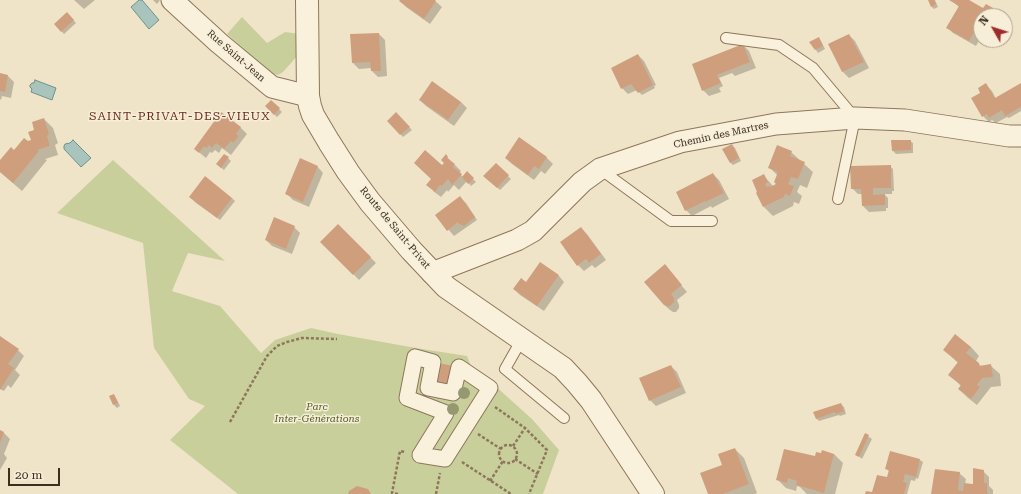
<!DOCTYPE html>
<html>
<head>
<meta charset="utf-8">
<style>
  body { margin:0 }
  #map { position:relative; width:1021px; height:494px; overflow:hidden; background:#f0e4c8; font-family:"Roboto Serif",serif }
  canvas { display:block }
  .north { position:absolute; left:973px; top:8px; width:40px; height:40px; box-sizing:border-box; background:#f7eed8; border:1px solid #ada18e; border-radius:50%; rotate:309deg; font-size:11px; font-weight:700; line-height:16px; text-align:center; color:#3d2e20 }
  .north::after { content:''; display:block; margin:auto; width:14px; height:18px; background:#9e2a2b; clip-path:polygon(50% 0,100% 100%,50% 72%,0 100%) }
  .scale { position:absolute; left:8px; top:468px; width:52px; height:18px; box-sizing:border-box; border:2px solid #3d2e20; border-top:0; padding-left:5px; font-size:12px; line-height:14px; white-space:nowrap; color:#3d2e20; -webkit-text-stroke:3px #f7eed8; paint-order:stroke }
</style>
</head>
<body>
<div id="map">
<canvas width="1021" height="494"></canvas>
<div class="north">N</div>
<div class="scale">20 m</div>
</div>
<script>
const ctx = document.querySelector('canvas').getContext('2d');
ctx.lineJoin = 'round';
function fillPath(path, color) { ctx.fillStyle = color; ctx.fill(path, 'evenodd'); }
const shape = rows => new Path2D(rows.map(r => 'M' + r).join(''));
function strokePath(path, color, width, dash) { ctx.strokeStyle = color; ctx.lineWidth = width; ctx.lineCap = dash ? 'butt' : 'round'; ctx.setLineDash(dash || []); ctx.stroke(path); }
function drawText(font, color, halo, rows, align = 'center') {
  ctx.font = font + ' "Roboto Serif",serif'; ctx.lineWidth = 3; ctx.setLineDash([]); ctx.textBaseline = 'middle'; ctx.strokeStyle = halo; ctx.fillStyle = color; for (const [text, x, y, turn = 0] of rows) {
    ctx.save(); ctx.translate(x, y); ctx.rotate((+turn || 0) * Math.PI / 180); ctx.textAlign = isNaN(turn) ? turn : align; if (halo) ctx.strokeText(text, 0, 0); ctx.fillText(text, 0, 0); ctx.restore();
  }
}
fillPath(shape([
  [242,17,267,43,285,32,300,34,299,54,283,72,278,75,272,74,227,34],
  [113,160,225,261,188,253,172,291,220,306,261,353,275,340,311,328,338,334,416,348,467,356,472,369,493,384,532,419,559,450,543,494,238,494,170,440,205,406,189,399,154,348,143,243,57,213]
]), '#c9cf9b');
const water = shape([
  [139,0,142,0,159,20,149,29,131,7,139,0],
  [35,80,56,88,52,100,31,92,32,89,30,87,30,85,32,83,34,83,35,80],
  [73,140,91,158,81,167,64,149,64,146,65,144,70,143,73,140]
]);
fillPath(water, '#a9c4bc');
strokePath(water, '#6f938a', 1);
fillPath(shape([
  [74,0,95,0,84,9],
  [153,0,160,0,157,4],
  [401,0,434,0,442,7,430,24,406,7,400,1],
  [929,0,935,0,938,7,934,9,931,6],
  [951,0,969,0,984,10,986,5,996,12,993,16,981,16,981,37,976,46,953,33,947,27,959,7],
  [67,13,76,23,64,34,55,24],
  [379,34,385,40,387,76,378,77,372,71,372,68,359,69,353,63],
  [849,35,855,41,869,68,849,78,843,72,829,45],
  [818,38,821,41,825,49,818,53,816,50],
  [743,45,749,51,756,68,735,76,732,73,719,78,723,86,719,88,721,92,709,96,703,90],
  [638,55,644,61,656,85,654,86,655,88,642,95,637,90,628,94,622,88],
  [0,74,8,76,14,82,11,98,2,96,1,100,0,99],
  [986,85,992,91,996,99,1021,85,1021,111,1009,118,1007,117,996,123,992,120,989,122,983,116,981,93],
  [420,100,461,102,467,108,454,126,426,106],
  [271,101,282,112,277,117,266,106],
  [222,113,241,128,247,134,231,155,222,148,219,153,215,150,212,153,210,152,206,158,195,149],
  [396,114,412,130,403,137,388,121],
  [44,119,53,128,58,143,55,145,58,155,45,159,47,160,22,191,0,172,0,161,14,151,32,140,35,130],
  [520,139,547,158,553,164,545,174,541,171,534,180,512,164,506,158],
  [910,141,913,143,913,153,896,154,893,151],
  [732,145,735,148,741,161,733,165,730,162],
  [791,152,813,172,807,188,800,185,797,192,802,196,799,204,794,202,793,206,773,216,764,207,757,193,764,176,773,186,777,184,778,176,770,168],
  [225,155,231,161,224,170,220,167],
  [446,156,461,171,459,173,463,177,467,173,476,182,471,186,467,181,459,190,454,185,448,192,447,190,441,197,433,191,442,166,445,163],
  [496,164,511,179,500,190,485,176],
  [317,166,323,173,309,207,293,200,287,194],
  [890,166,893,169,894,191,892,191,892,194,884,194,888,198,888,208,886,208,886,211,869,212,863,206,863,194,858,194,852,188],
  [713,174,719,180,729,199,712,208,711,206,692,216,686,210],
  [190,197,232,198,235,201,220,220,196,203],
  [460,197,466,203,477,220,454,236,436,215],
  [338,225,376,263,359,280,322,242],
  [294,227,300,233,292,254,272,246,266,240],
  [581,228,587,234,606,260,595,268,592,265,584,271,578,265],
  [540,263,559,276,564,282,544,311,520,295,514,289,526,283],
  [665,266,687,292,677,300,679,305,679,308,676,312,673,312,670,310,663,304],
  [0,337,18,350,24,356,15,370,20,375,11,388,8,385,4,391,0,389],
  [971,347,979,356,976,361,982,367,991,366,1000,374,1001,386,991,387,977,405,968,398,959,389,961,386,950,375,958,363,945,350],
  [671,366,677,372,686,393,656,406,650,400],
  [114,395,116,398,120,406,117,408,114,405,110,396],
  [841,404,844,407,846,414,840,416,839,415,819,421,816,418],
  [0,431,4,433,10,439,4,454,7,458,0,470],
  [866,435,872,439,862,459,856,454],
  [735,449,744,458,757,493,755,494,709,494,723,466],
  [834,454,843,463,835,494,807,494,800,487,797,486,796,491,786,488,777,479],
  [920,460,923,462,918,479,916,478,915,481,911,480,907,494,866,494,873,493,888,479,890,472,886,469],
  [983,471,989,477,989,486,993,490,993,494,932,494,959,473,966,479,965,484,974,485]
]), '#0003');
fillPath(shape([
  [400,0,435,0,436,1,424,19,399,1],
  [928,0,934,0,936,4,931,7],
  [949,0,969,0,983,8,986,4,993,8,989,16,981,16,981,27,978,25,969,41,946,28,959,6],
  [67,12,74,20,61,32,54,24],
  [379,33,381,71,371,71,370,62,352,63,350,34],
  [849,34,864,62,842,72,828,44],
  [819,37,823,46,815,50,809,42],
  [743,44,750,62,717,75,721,83,702,91,692,64],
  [638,54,653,85,638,93,631,84,621,89,611,68],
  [0,73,8,75,5,92,0,91],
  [432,81,461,102,448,120,419,100],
  [986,83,995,98,1021,83,1021,107,1005,116,1002,110,989,118,987,114,982,117,971,98,980,93,978,88],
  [271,100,280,108,274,115,265,106],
  [221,112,241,127,236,134,239,136,233,143,231,141,224,149,216,143,212,148,209,145,206,148,204,146,199,153,194,149],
  [396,112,410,127,400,135,387,121],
  [44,118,49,134,47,136,50,146,37,150,39,151,13,183,0,172,0,160,11,147,14,150,24,138,28,141,31,140,28,132,34,130,32,122],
  [519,137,547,157,539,169,534,166,528,175,505,158],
  [891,140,911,140,911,150,892,151],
  [732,144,739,158,730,163,722,149],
  [777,145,792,151,790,156,805,162,798,179,791,177,788,184,794,186,790,196,785,194,784,197,763,207,756,193,757,192,752,180,764,174,768,182,765,184,767,187,770,186,770,187,776,184,774,182,778,172,768,168],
  [425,150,442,165,444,163,441,160,446,154,448,157,447,158,455,164,453,167,462,174,452,185,448,179,442,186,440,185,435,192,426,185,431,179,414,163],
  [224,154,229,157,221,168,216,164],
  [300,158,318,166,303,202,285,194],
  [496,163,509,175,497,188,483,176],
  [891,165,891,188,873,188,873,195,885,194,885,205,862,206,861,189,851,189,850,166],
  [467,171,474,178,468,184,462,177],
  [713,173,724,193,705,202,705,201,685,211,676,192],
  [205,176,232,198,217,218,189,197],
  [460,196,475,217,464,226,459,224,458,222,447,231,435,215],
  [274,217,295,226,286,249,265,240],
  [338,224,371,257,353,275,320,242],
  [581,227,601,254,589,263,586,259,577,266,560,242],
  [540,262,559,275,537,306,513,289,521,278,526,282],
  [665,264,682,285,671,294,674,298,674,302,670,306,667,306,663,304,644,282],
  [955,334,971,347,966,353,979,363,979,366,991,364,993,377,982,378,977,385,980,387,971,399,958,389,961,385,948,375,958,362,943,350],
  [0,336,19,349,8,364,14,368,0,390],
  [433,362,459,367,453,393,428,388],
  [671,365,681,387,649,401,639,378],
  [114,394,118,403,113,405,109,396],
  [841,403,844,411,836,414,835,412,816,419,813,412],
  [0,430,4,432,0,443],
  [865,433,869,435,859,457,855,455],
  [735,448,749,484,723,494,708,494,700,473,722,465,718,454],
  [784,449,815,456,816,452,821,453,822,450,834,454,824,493,796,485,797,481,788,478,787,483,776,480],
  [890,451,920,459,916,477,905,474,903,482,907,483,904,494,865,494,866,491,872,492,877,475,887,477,889,470,885,469],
  [973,468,984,470,984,483,987,483,987,494,931,494,935,469,960,472,958,490,963,491,964,483,973,484],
  [357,486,368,489,371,494,348,494,349,491]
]), '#cf9f7d');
const service = shape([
  [726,38,779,45,813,68,855,118,838,199],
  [600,169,671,221,712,221],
  [522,339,505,369,564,418]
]);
const pedestrian = shape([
  [415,357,433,362,428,388,453,393,459,367,490,388,445,459,420,455,446,413,407,398,415,357]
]);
const minor = shape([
  [172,0,219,43,272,87,308,96],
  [432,273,517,240,533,231,582,182,600,169,680,142,776,124,855,118,905,120,1009,136,1021,136]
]);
const tertiary = shape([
  [307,0,308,96,310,106,313,115,329,142,348,172,370,202,411,250,446,287,563,368,577,383,591,400,653,494]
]);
strokePath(service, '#8d765c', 12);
strokePath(pedestrian, '#8d765c', 17);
strokePath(minor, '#8d765c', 23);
strokePath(tertiary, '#8d765c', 24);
strokePath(shape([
  [495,407,525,428,547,450,529,494],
  [230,422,267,356,277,346,287,342,302,338,337,339],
  [478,434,501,449],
  '499 454a9 9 0 1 1 18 0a9 9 0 1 1-18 0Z',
  [513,446,525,428],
  [515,459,538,474],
  [462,462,511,494],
  [490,481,503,461],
  [398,494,392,493,400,451,405,452],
  [436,494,440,473]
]), '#8d765c', 2.5, [3, 2]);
strokePath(service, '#faf1dc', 10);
strokePath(pedestrian, '#faf1dc', 15);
strokePath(minor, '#faf1dc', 21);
strokePath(tertiary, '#faf1dc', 22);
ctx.fillStyle = '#96986f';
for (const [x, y] of [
  [464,393],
  [453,409]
]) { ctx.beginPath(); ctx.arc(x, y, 6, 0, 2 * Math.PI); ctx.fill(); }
drawText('10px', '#3d2e20', '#f7eed8', [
  ["Rue Saint-Jean",236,56,41],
  ["Chemin des Martres",721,135,-12],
  ["Route de Saint-Privat",395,228,50]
]);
drawText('italic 10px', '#4d5a26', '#f7eed8', [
  ["Parc",317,407],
  ["Inter-Générations",317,419]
]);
ctx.letterSpacing = '1px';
drawText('12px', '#6b2e1e', '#f7eed8', [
  ["SAINT-PRIVAT-DES-VIEUX",180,116]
]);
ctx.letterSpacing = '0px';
</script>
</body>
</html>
